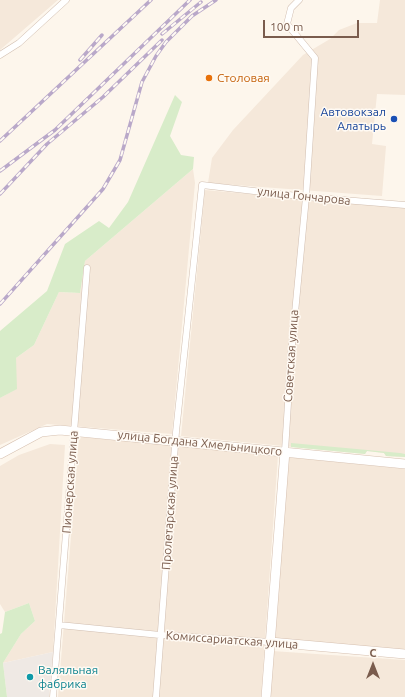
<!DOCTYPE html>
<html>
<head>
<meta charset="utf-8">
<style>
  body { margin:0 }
  #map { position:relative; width:405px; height:697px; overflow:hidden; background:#fdf6ec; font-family:Ubuntu,sans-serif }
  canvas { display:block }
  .north { position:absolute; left:353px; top:645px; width:40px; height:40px; -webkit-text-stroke:3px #fffaf3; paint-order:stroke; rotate:0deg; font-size:11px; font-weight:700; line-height:16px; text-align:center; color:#7a5c4d }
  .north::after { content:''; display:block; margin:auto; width:14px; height:18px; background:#7a5c4d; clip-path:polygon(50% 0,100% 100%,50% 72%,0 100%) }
  .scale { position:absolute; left:263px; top:20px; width:96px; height:18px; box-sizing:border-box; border:2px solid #7a5c4d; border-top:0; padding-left:5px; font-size:12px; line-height:14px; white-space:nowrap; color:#7a5c4d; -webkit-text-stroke:3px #fffaf3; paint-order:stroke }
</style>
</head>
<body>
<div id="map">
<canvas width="405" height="697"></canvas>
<div class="north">С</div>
<div class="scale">100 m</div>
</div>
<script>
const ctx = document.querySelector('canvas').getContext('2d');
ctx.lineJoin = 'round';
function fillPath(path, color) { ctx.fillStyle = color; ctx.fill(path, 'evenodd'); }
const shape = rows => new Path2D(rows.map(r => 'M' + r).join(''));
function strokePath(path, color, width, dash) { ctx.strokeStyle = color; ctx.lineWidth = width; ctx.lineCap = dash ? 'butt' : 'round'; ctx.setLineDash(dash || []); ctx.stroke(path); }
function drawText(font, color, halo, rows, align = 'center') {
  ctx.font = font + ' Ubuntu,sans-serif'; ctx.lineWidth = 3; ctx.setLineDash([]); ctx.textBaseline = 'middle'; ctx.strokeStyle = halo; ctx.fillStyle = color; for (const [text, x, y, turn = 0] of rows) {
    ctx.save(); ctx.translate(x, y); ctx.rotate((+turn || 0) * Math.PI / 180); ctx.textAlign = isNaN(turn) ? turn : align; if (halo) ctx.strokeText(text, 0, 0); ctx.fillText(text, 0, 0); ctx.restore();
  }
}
fillPath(shape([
  [0,0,58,0,0,50],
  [380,0,405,0,405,95,377,94,372,144,386,146,382,196,208,183,212,158,233,130,303,55,330,39,339,30,357,23,377,23],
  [193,169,195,183,172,434,47,424,0,445,0,398,16,389,16,358,34,345,59,292,80,293,85,261],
  [205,190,405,208,405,457,386,456,384,453,367,451,365,454,181,436],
  [79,437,278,455,261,697,58,697],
  [50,444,65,445,53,652,3,663,21,634,35,621,29,603,5,612,0,604,0,466,19,455],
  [287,457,405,469,405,652,274,641],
  [272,651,405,660,405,697,269,697]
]), '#f5e8da');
fillPath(shape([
  [53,652,49,697,7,697,3,663]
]), '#efe9e4');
fillPath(shape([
  [175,95,182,102,170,136,181,155,194,157,193,169,85,261,80,293,59,292,34,345,16,358,17,389,0,398,0,331,47,291,65,244,99,221,109,228,128,202],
  [291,443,400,453,405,454,405,457,386,456,384,453,367,451,365,454,291,447],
  [29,603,35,621,21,634,3,663,7,697,0,697,0,634,2,633,5,612]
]), '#d8ecc9');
const street = shape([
  [0,55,19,43,66,0],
  [285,451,291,355,306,197,315,58,287,24,291,8,299,0],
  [59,625,160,635,270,642],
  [53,697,87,268],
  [156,697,176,432,202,185,306,197,405,205]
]);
const secondary = shape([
  [0,454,41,432,60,430,405,464],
  [270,642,405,654],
  [266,697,285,451]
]);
strokePath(street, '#d1beb0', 7);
strokePath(secondary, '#d6c0b0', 10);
strokePath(street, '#fff', 6);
strokePath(secondary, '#fff', 9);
const rail = shape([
  [162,34,201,2],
  [80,60,102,35],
  [0,141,151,0],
  [0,171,55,130,190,0],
  [0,194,47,144,103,97,162,40],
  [0,304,103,189,120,160,142,82,156,56,166,42,192,16,216,0]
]);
strokePath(rail, '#b9a8c9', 3.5);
strokePath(rail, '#fffaf3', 2, [6]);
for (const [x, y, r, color] of [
  [209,78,4,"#e8710a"],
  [394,119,4,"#1a4fb4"],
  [30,677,4,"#0f9aa8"]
]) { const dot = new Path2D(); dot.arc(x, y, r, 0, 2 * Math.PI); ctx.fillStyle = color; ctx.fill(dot); strokePath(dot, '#fffaf3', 1.5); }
drawText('12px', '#c56008', '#fffaf3', [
  ["Столовая",217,78]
], 'left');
drawText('12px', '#164399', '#fffaf3', [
  ["Автовокзал",386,112],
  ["Алатырь",386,126]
], 'right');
drawText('12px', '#7a5c4d', '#fffaf3', [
  ["улица Гончарова",304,196,6],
  ["Советская улица",291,356,-86],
  ["улица Богдана Хмельницкого",200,443,6],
  ["Пионерская улица",70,482,-86],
  ["Пролетарская улица",170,513,-86],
  ["Комиссариатская улица",232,640,4]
]);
drawText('12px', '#0d838f', '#fffaf3', [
  ["Валяльная",38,670],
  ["фабрика",38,684]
], 'left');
</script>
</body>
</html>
